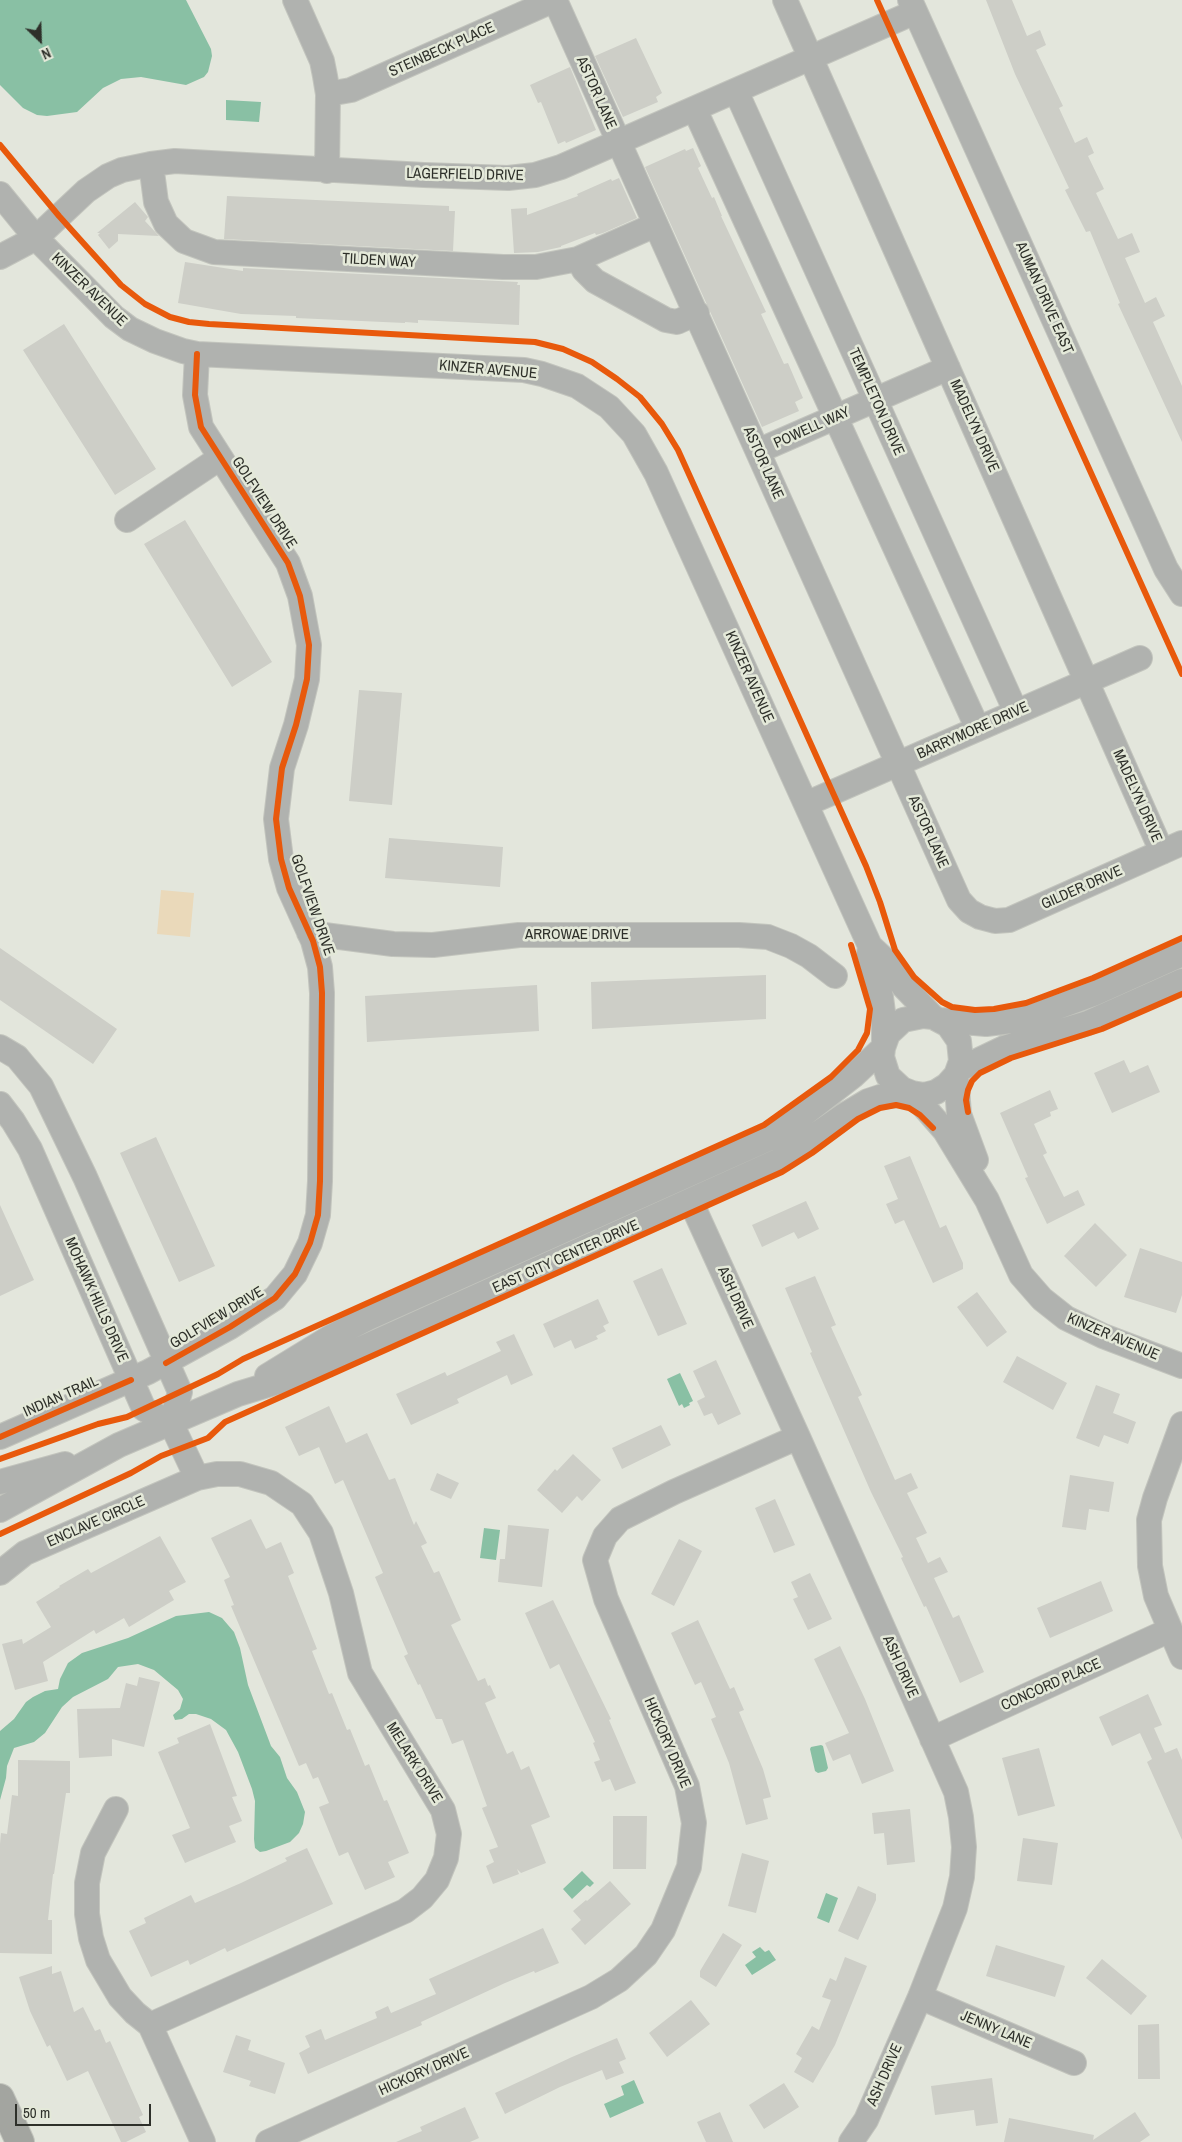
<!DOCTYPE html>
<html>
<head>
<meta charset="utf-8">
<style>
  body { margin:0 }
  #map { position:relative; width:1182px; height:2142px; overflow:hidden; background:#e3e6dc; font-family:"Archivo Narrow",sans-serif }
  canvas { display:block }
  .north { position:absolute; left:15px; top:15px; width:50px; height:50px; -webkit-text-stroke:4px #e4e9d9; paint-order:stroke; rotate:156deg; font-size:14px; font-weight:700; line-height:20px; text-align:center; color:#2e302a }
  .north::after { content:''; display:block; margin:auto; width:18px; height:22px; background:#2e302a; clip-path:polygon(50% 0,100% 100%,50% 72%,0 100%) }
  .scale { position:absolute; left:15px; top:2104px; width:136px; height:22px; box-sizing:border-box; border:2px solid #2e302a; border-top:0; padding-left:6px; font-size:15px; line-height:18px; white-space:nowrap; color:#2e302a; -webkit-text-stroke:4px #e4e9d9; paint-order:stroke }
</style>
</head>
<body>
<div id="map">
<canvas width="1182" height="2142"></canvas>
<div class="north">N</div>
<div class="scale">50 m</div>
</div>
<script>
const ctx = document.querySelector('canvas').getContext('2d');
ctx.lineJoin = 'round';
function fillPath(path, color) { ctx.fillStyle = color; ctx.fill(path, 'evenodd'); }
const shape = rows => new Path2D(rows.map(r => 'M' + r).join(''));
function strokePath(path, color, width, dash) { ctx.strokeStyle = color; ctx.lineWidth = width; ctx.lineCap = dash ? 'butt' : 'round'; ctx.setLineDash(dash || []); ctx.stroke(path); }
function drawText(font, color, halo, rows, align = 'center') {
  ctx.font = font + ' "Archivo Narrow",sans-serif'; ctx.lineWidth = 5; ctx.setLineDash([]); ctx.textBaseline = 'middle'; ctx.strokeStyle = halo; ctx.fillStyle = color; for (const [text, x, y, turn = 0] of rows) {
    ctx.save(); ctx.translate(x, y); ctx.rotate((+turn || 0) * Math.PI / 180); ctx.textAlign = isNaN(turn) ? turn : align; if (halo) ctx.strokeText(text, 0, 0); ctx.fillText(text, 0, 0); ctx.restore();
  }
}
fillPath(shape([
  [161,890,194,893,190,937,157,934]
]), '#ead9ba');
fillPath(shape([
  [0,0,186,0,211,49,212,56,208,72,204,77,186,85,141,77,121,79,103,88,77,112,47,116,37,115,23,108,0,85],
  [226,100,261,102,259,122,226,120],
  [680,1373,693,1401,689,1403,690,1405,684,1408,682,1404,679,1406,667,1379],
  [484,1528,500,1530,496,1560,480,1558],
  [209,1612,222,1618,234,1632,240,1648,248,1685,271,1746,280,1757,287,1778,297,1792,305,1812,303,1824,299,1833,290,1842,266,1851,260,1852,255,1848,254,1839,255,1801,252,1789,238,1752,226,1730,211,1719,196,1714,189,1714,182,1719,175,1720,173,1715,180,1709,183,1699,178,1690,154,1670,138,1664,118,1667,108,1679,73,1697,62,1707,45,1733,34,1742,14,1748,7,1766,6,1778,0,1800,0,1731,14,1719,26,1702,33,1697,45,1691,58,1689,60,1679,68,1663,82,1653,128,1638,176,1616],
  [821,1745,823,1746,828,1768,826,1771,818,1773,815,1771,810,1749,811,1747],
  [582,1871,594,1883,590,1887,587,1885,572,1899,563,1889],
  [826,1893,838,1898,829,1923,817,1918],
  [760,1947,765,1952,769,1950,776,1960,752,1975,745,1965,756,1957,752,1952],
  [634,2080,644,2103,610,2118,604,2104,624,2095,621,2086]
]), '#89c0a4');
fillPath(shape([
  [986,0,1012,0,1027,36,1040,30,1046,45,1036,50,1063,106,1059,108,1075,143,1087,137,1094,153,1088,156,1104,189,1096,193,1118,239,1132,233,1140,252,1125,258,1145,303,1156,297,1165,316,1153,322,1182,386,1182,442,1118,304,1120,303,1090,231,1086,232,1065,190,1069,188,1015,74],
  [636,38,662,93,656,97,658,102,623,117,595,56],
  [570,67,596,130,566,143,565,141,558,144,541,102,538,103,530,85],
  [693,148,701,166,698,168,712,198,714,197,722,216,721,216,766,312,761,314,784,364,788,363,803,398,795,402,799,411,762,427,645,167,685,149,686,151],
  [619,178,637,218,603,233,596,235,595,233,561,246,561,247,538,252,514,253,511,209,527,208,527,215,578,196,577,194,611,179,612,181],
  [227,196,449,206,449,211,455,211,453,251,224,239],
  [135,202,148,217,145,221,159,236,118,234,118,241,109,249,98,235,100,233,97,233],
  [185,262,243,271,243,268,518,282,517,285,520,285,519,325,418,320,418,323,405,322,405,323,296,318,296,316,241,314,178,303],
  [64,324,156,469,115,495,23,350],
  [185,520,272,662,232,687,144,544],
  [359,690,402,693,392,805,349,801],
  [389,838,503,847,500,887,385,878],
  [0,948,117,1029,93,1064,0,1000],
  [766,975,766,1019,592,1029,591,982],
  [537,985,539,1031,367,1042,365,996],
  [1124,1060,1130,1073,1148,1065,1160,1092,1112,1113,1094,1073],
  [1050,1090,1058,1109,1050,1112,1051,1116,1034,1124,1047,1153,1043,1155,1064,1197,1078,1190,1085,1205,1047,1224,1025,1178,1028,1177,1000,1113],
  [156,1137,215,1266,179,1282,120,1153],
  [910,1156,940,1228,946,1225,963,1263,963,1269,933,1283,904,1220,895,1224,886,1204,898,1199,884,1166],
  [806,1201,819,1229,798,1239,794,1232,762,1247,752,1225],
  [0,1205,34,1280,0,1296],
  [1095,1223,1127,1255,1096,1287,1064,1256],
  [1140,1248,1182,1262,1182,1295,1176,1313,1124,1297],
  [662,1268,687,1324,658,1336,633,1281],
  [815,1276,836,1325,831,1327,862,1395,858,1397,895,1480,911,1473,918,1488,907,1493,927,1533,916,1538,928,1563,940,1557,948,1572,934,1578,953,1618,959,1615,984,1672,960,1683,926,1606,924,1607,901,1558,903,1557,871,1492,810,1353,812,1352,785,1288],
  [977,1292,1007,1332,987,1347,957,1307],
  [598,1299,609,1323,603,1326,606,1331,596,1336,598,1339,575,1349,571,1340,554,1348,543,1324],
  [514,1334,533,1375,511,1385,507,1375,457,1399,459,1403,411,1425,396,1394,445,1372,447,1376,501,1351,496,1342],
  [1017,1356,1067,1383,1053,1410,1003,1382],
  [716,1360,741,1414,718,1425,712,1413,704,1416,697,1401,705,1397,693,1371],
  [1096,1385,1120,1394,1113,1413,1136,1422,1128,1444,1104,1435,1099,1447,1076,1438],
  [329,1406,346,1443,367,1433,389,1480,395,1478,414,1525,416,1521,427,1543,421,1546,434,1573,439,1571,461,1620,451,1625,478,1681,485,1678,488,1686,490,1685,496,1698,485,1703,507,1754,513,1751,521,1770,529,1766,550,1817,531,1825,546,1863,521,1873,517,1869,519,1874,493,1884,486,1866,494,1862,489,1850,498,1847,482,1808,487,1806,463,1740,452,1744,442,1719,436,1719,420,1684,418,1685,404,1656,408,1654,375,1577,383,1573,343,1480,335,1484,319,1447,299,1456,285,1427],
  [661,1425,671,1445,622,1469,612,1448],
  [573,1454,601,1480,582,1501,577,1496,562,1513,537,1490,555,1469,557,1471],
  [437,1473,459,1483,451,1499,430,1490],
  [1070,1475,1114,1482,1109,1512,1089,1509,1086,1530,1062,1527],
  [775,1499,795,1545,774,1553,755,1508],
  [251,1519,266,1549,281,1542,294,1573,288,1576,317,1649,312,1651,329,1694,332,1693,347,1730,350,1729,365,1766,369,1764,384,1801,387,1800,409,1853,388,1862,395,1877,365,1890,348,1852,339,1856,319,1807,329,1803,318,1777,313,1779,306,1763,299,1766,231,1606,234,1605,224,1580,230,1577,211,1538],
  [508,1525,549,1529,542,1587,498,1582,500,1559,505,1559],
  [160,1536,186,1582,169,1591,174,1600,129,1627,124,1618,96,1634,94,1630,43,1662,48,1681,15,1690,2,1644,22,1639,23,1644,51,1627,36,1602,60,1587,59,1586,88,1569,91,1573],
  [679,1539,702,1551,674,1606,651,1594],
  [810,1573,832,1619,808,1630,793,1599,798,1597,791,1582],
  [1101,1581,1113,1611,1050,1638,1037,1608],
  [553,1600,611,1719,609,1720,636,1783,615,1791,610,1779,602,1782,594,1762,600,1760,593,1743,595,1742,559,1664,550,1669,525,1613],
  [698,1620,730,1689,734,1687,744,1710,739,1712,763,1769,771,1797,763,1799,768,1819,746,1825,729,1763,711,1719,716,1717,701,1682,695,1685,671,1633],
  [840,1646,865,1699,894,1771,862,1784,850,1754,833,1761,825,1743,849,1733,814,1659],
  [139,1677,160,1682,144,1747,112,1739,112,1756,79,1758,77,1709,120,1708,126,1683,137,1686],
  [1148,1694,1162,1725,1154,1728,1165,1753,1177,1748,1182,1760,1182,1840,1147,1762,1152,1759,1140,1733,1112,1746,1099,1717],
  [210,1724,237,1796,232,1797,242,1821,229,1826,236,1842,185,1863,172,1835,190,1828,158,1752,179,1743,177,1738],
  [1039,1748,1055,1806,1018,1816,1002,1758],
  [18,1760,70,1761,70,1793,66,1793,54,1874,53,1874,48,1920,52,1920,52,1954,0,1953,0,1844,1,1833,7,1834,12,1795,18,1796],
  [910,1809,915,1862,887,1865,884,1833,874,1834,872,1813],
  [613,1816,647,1816,646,1869,613,1869],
  [1023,1838,1058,1843,1052,1885,1017,1881],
  [307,1848,333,1904,227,1952,225,1948,190,1965,188,1960,151,1977,129,1931,146,1923,144,1918,191,1895,195,1903,241,1883,287,1861,285,1858],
  [742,1853,769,1861,756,1913,728,1906],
  [610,1881,631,1904,585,1945,571,1929,581,1920,573,1911,586,1900,587,1901],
  [858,1886,876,1894,876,1900,858,1940,838,1931],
  [543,1928,559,1963,535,1973,534,1971,505,1983,421,2022,422,2025,308,2074,299,2053,310,2047,305,2036,321,2029,325,2040,377,2018,375,2012,388,2006,391,2013,436,1994,429,1979],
  [723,1933,742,1945,716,1987,700,1977,700,1971],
  [996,1945,1065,1966,1055,1997,986,1976],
  [845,1957,867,1966,835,2045,813,2083,794,2072,802,2058,796,2054,812,2026,819,2030,831,2000,822,1997,830,1978,836,1981],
  [1102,1959,1147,1996,1131,2015,1086,1978],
  [52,1966,52,1974,61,1971,74,2012,83,2007,95,2031,100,2029,106,2043,110,2041,143,2115,139,2117,146,2132,126,2142,121,2142,88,2071,67,2081,50,2045,47,2047,30,2011,19,1977],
  [691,2000,710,2024,667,2057,649,2033],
  [1159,2024,1160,2079,1138,2079,1138,2025],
  [236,2035,251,2040,248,2050,285,2063,275,2094,249,2086,251,2081,223,2072],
  [617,2038,626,2059,619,2062,624,2073,606,2080,602,2070,560,2087,505,2114,495,2093,572,2057],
  [992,2078,998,2123,976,2126,974,2110,935,2115,931,2086],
  [784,2083,799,2107,764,2129,749,2105],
  [465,2107,479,2138,470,2142,396,2142,422,2131,420,2127],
  [720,2112,733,2142,706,2142,697,2122],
  [1135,2112,1150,2135,1140,2142,1004,2142,1009,2118,1094,2135,1093,2140]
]), '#cdcec7');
const minor = shape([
  [295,0,322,61,325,76,328,94,327,171],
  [555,0,959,900,969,911,980,917,995,921,1009,920,1182,843],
  [785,0,1162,852],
  [910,0,1166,569,1182,594],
  [736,91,1016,712],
  [328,94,351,90,554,0],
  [695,110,978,729],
  [151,164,156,202,166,224,184,241,214,252,503,267,536,267,578,259,655,225],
  [0,194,36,238,114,317,130,329,155,341,183,351,197,354,524,370,542,374,577,386,609,407,634,434,656,473,870,946,869,954,881,997,884,1020,884,1043],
  [0,257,36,238,86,191,108,176,122,170,151,164,175,161,424,175,508,178,535,175,561,167,915,12],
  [578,259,584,270,595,281,666,320,677,322,697,313],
  [758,451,948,368],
  [127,520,220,458],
  [806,804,1140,658],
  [309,933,393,944,433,945,519,935,739,935,768,937,791,946,809,956,835,976],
  [870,946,884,959,904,987,933,1017],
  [940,1020,986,1024,1011,1021,1033,1016,1093,994,1182,954],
  [0,1047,17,1057,41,1086,85,1177,180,1392,171,1423],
  [958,1070,1004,1048,1088,1023,1182,981],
  [956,1075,959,1114,976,1160],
  [912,1093,945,1131,987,1200,1021,1275,1042,1299,1066,1318,1103,1336,1182,1366],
  [0,1104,13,1121,30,1149,144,1409,171,1423],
  [691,1202,798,1437,956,1792,961,1817,964,1847,962,1877,955,1908,920,1997,866,2120,851,2142],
  [267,1376,329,1338,368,1318,770,1138,791,1124,853,1076,883,1048,888,1034,903,1020,923,1016,933,1017,948,1025,959,1041,961,1061,956,1075,947,1085,936,1092,924,1095,912,1093,902,1089,888,1076,882,1057,883,1048],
  [171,1423,197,1478],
  [1182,1424,1155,1498,1149,1520,1150,1566,1156,1596,1182,1657],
  [0,1437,148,1372,230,1327,275,1298,295,1274,310,1243,318,1215,320,1181,322,993,320,967,313,941,289,888,281,859,276,819,282,768,296,725,307,679,309,645,300,596,288,563,201,427,195,395,197,354],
  [0,1482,65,1464],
  [0,1510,119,1445,238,1394,307,1373,778,1161,843,1116,868,1101,880,1097,911,1093],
  [0,1573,25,1553,197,1478,217,1474,240,1474,271,1483,302,1504,321,1533,341,1593,360,1673,443,1810,449,1834,446,1858,437,1880,422,1898,405,1911,150,2025],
  [932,1739,1170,1630],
  [116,1809,93,1853,87,1883,87,1914,91,1938,98,1960,120,1997,135,2013,150,2025,203,2142],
  [920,1997,1074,2063],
  [268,2142,591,1997,619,1980,646,1955,663,1930,689,1867,694,1823,687,1786,606,1599,595,1560,605,1536,620,1519,674,1492,798,1437]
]);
const highway = shape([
  [0,2098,20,2142]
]);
strokePath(minor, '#c2c4bd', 26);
strokePath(highway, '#c2c4bd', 30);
strokePath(minor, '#b0b2af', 24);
strokePath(highway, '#a3a5a0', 28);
strokePath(shape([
  [877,0,1182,674],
  [0,145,59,216,121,285,145,304,170,317,189,322,209,324,535,342,563,349,592,362,617,379,640,397,662,424,678,450,866,866,880,902,895,950,914,977,942,1002,952,1007,975,1010,994,1009,1026,1003,1093,978,1182,938],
  [968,1112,966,1100,968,1090,972,1081,980,1073,1011,1058,1102,1029,1182,994],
  [166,1363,230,1327,275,1298,295,1274,310,1243,318,1215,320,1181,322,993,320,967,313,941,289,888,281,859,276,819,282,768,296,725,307,679,309,645,300,596,288,563,201,427,195,395,197,354],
  [0,1437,131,1380],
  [0,1459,98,1424,127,1417,218,1374,243,1359,764,1125,831,1077,858,1050,867,1033,870,1009,851,945],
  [0,1534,131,1473,161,1456,208,1438,225,1422,782,1172,812,1153,858,1119,880,1108,896,1105,909,1108,920,1115,933,1128]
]), '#e8590c', 6);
drawText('15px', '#2e302a', '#e4e9d9', [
  ["STEINBECK PLACE",442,50,-24],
  ["ASTOR LANE",596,93,66],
  ["LAGERFIELD DRIVE",465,175,1],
  ["TILDEN WAY",379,261,3],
  ["KINZER AVENUE",89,290,44],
  ["AUMAN DRIVE EAST",1044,298,66],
  ["KINZER AVENUE",488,370,5],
  ["TEMPLETON DRIVE",876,402,66],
  ["MADELYN DRIVE",974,426,66],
  ["POWELL WAY",812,428,-24],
  ["ASTOR LANE",763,463,66],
  ["GOLFVIEW DRIVE",264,503,57],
  ["KINZER AVENUE",749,677,66],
  ["BARRYMORE DRIVE",973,731,-24],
  ["MADELYN DRIVE",1137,796,66],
  ["ASTOR LANE",928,832,66],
  ["GILDER DRIVE",1082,888,-24],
  ["GOLFVIEW DRIVE",312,905,71],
  ["ARROWAE DRIVE",577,935],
  ["EAST CITY CENTER DRIVE",566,1257,-24],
  ["ASH DRIVE",735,1298,66],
  ["MOHAWK HILLS DRIVE",96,1300,66],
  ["GOLFVIEW DRIVE",217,1318,-31],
  ["KINZER AVENUE",1113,1337,23],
  ["INDIAN TRAIL",61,1397,-24],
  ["ENCLAVE CIRCLE",96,1522,-24],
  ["ASH DRIVE",900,1667,66],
  ["CONCORD PLACE",1051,1685,-24],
  ["HICKORY DRIVE",667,1743,67],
  ["MELARK DRIVE",414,1763,58],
  ["JENNY LANE",996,2030,23],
  ["HICKORY DRIVE",424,2072,-24],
  ["ASH DRIVE",885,2075,-66]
]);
</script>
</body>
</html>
